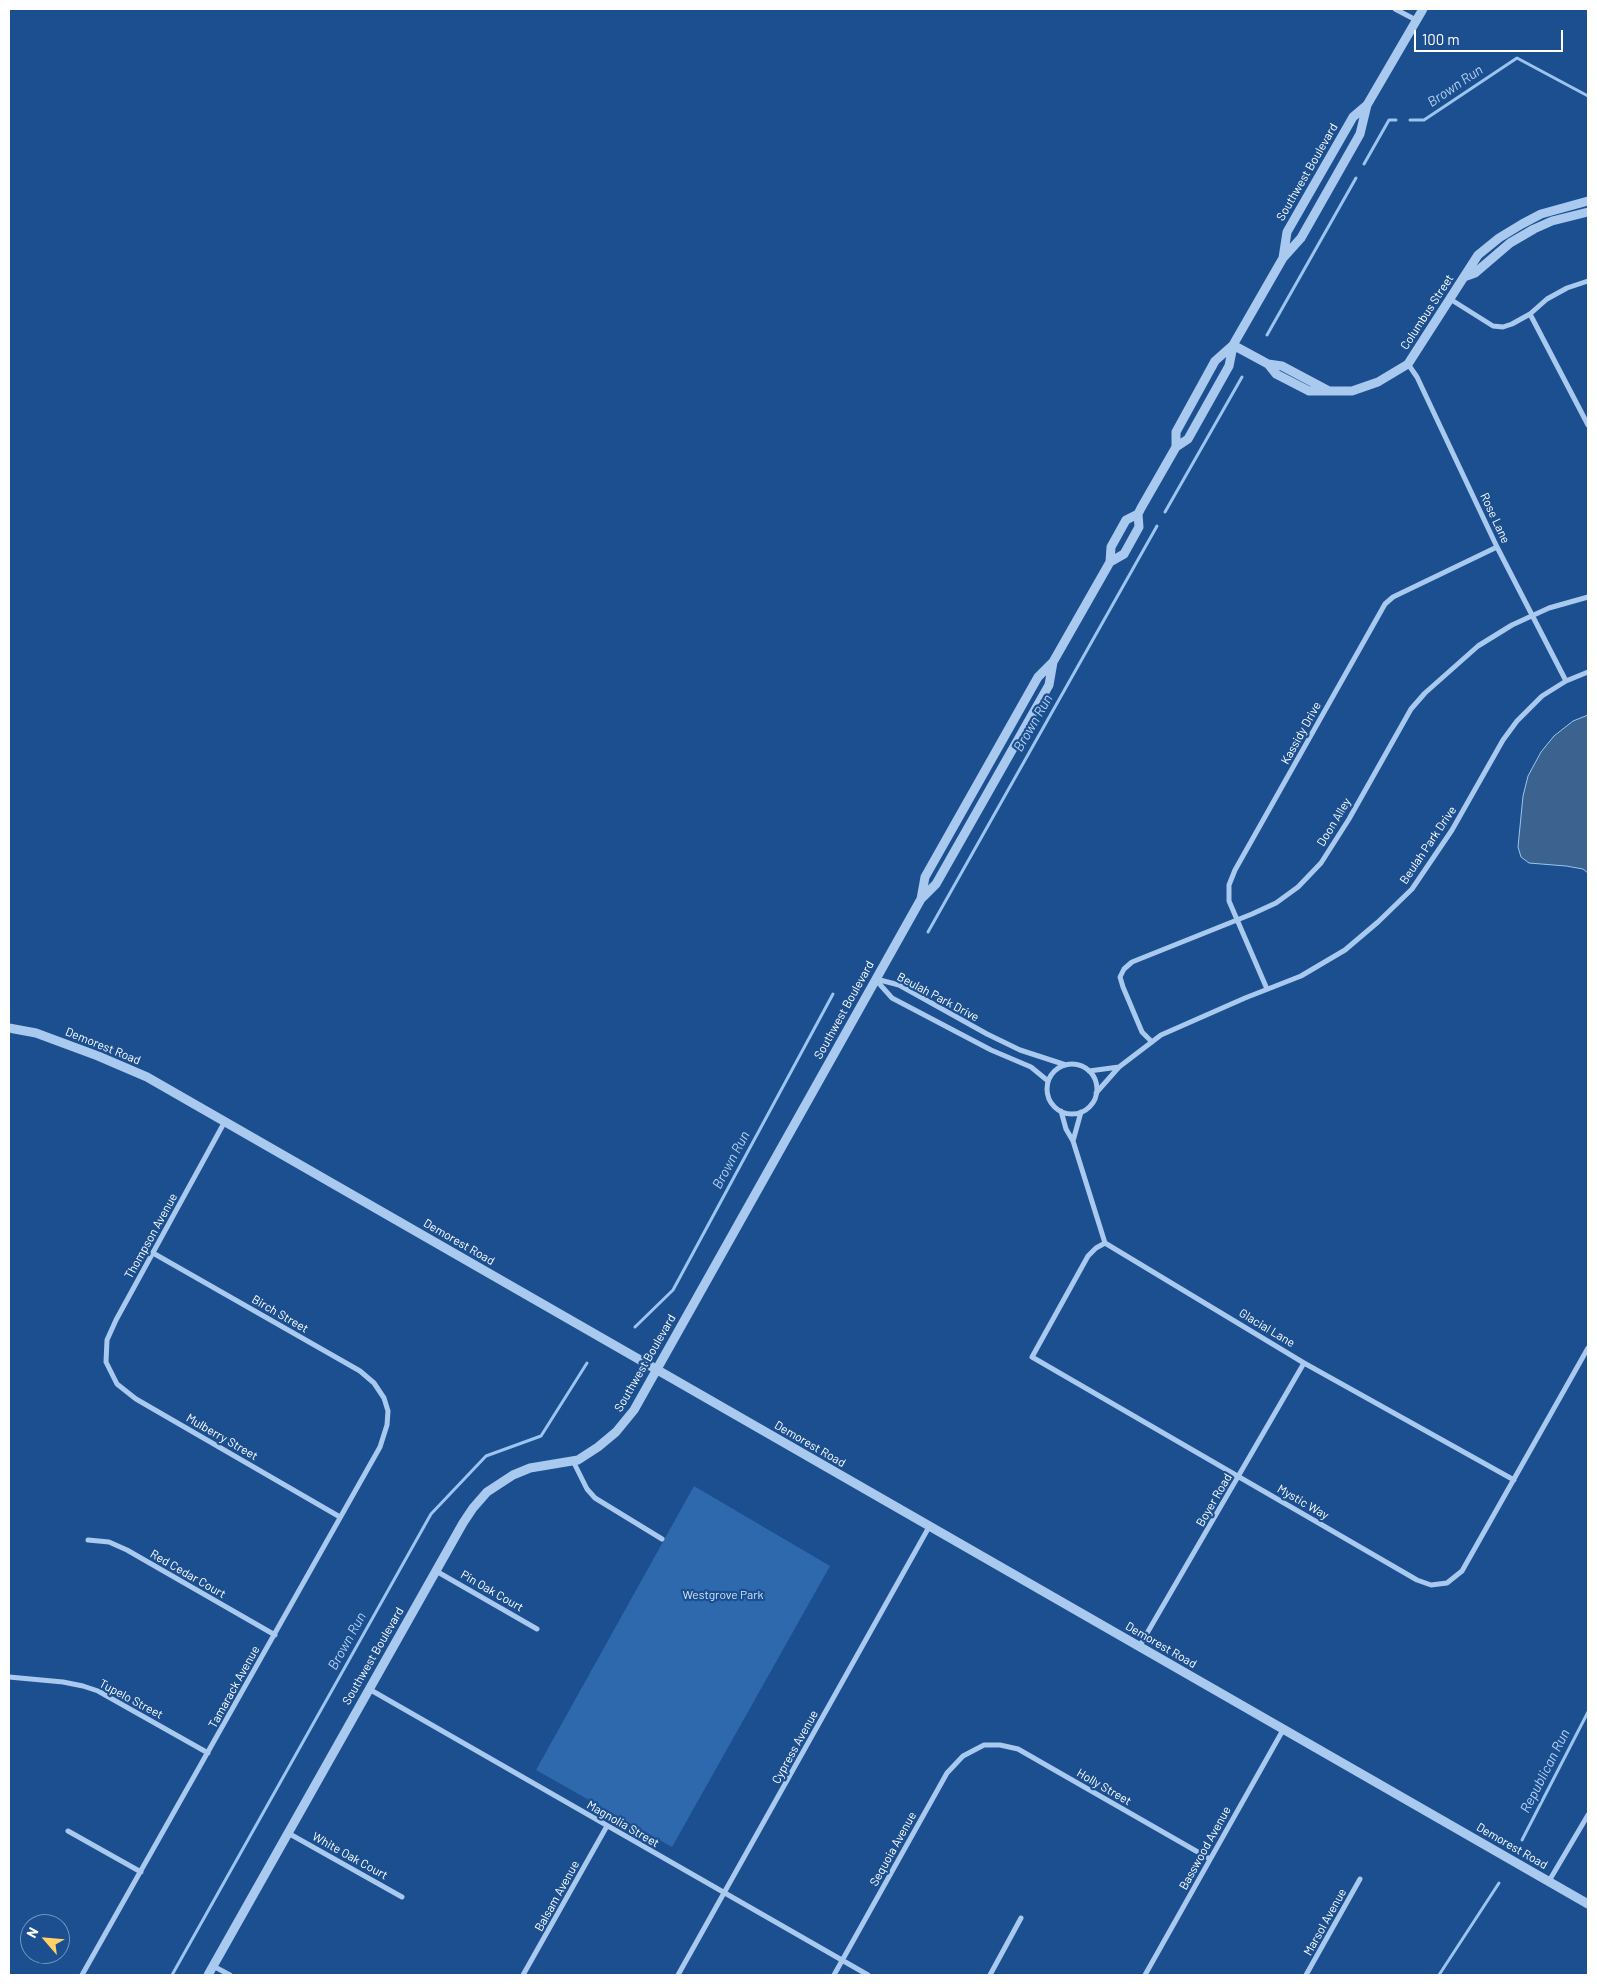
<!DOCTYPE html>
<html>
<head>
<meta charset="utf-8">
<style>
  body { margin:0 }
  #map { position:relative; width:1597px; height:1984px; overflow:hidden; background:#1b4f8f; font-family:Barlow,sans-serif }
  canvas { display:block }
  .frame { position:absolute; inset:0; border:10px solid #fff; pointer-events:none }
  .north { position:absolute; left:20px; top:1914px; width:50px; height:50px; box-sizing:border-box; background:#1b4f8f; border:1px solid #7695bc; border-radius:50%; rotate:297deg; font-size:14px; font-weight:700; line-height:20px; text-align:center; color:#fff }
  .north::after { content:''; display:block; margin:auto; width:18px; height:22px; background:#ffd166; clip-path:polygon(50% 0,100% 100%,50% 72%,0 100%) }
  .scale { position:absolute; left:1414px; top:30px; width:149px; height:22px; box-sizing:border-box; border:2px solid #fff; border-top:0; padding-left:6px; font-size:15px; line-height:18px; white-space:nowrap; color:#fff; -webkit-text-stroke:4px #1b4f8f; paint-order:stroke }
</style>
</head>
<body>
<div id="map">
<canvas width="1597" height="1984"></canvas>
<div class="frame"></div>
<div class="north">N</div>
<div class="scale">100 m</div>
</div>
<script>
const ctx = document.querySelector('canvas').getContext('2d');
ctx.lineJoin = 'round';
function fillPath(path, color) { ctx.fillStyle = color; ctx.fill(path, 'evenodd'); }
const shape = rows => new Path2D(rows.map(r => 'M' + r).join(''));
function strokePath(path, color, width, dash) { ctx.strokeStyle = color; ctx.lineWidth = width; ctx.lineCap = dash ? 'butt' : 'round'; ctx.setLineDash(dash || []); ctx.stroke(path); }
function drawText(font, color, halo, rows, align = 'center') {
  ctx.font = font + ' Barlow,sans-serif'; ctx.lineWidth = 4.5; ctx.setLineDash([]); ctx.textBaseline = 'middle'; ctx.strokeStyle = halo; ctx.fillStyle = color; for (const [text, x, y, turn = 0] of rows) {
    ctx.save(); ctx.translate(x, y); ctx.rotate((+turn || 0) * Math.PI / 180); ctx.textAlign = isNaN(turn) ? turn : align; if (halo) ctx.strokeText(text, 0, 0); ctx.fillText(text, 0, 0); ctx.restore();
  }
}
fillPath(shape([
  [694,1486,830,1566,672,1847,536,1770]
]), '#2e69ad');
const water = shape([
  [1588,715,1588,873,1583,869,1566,866,1529,863,1521,857,1518,847,1523,796,1528,776,1541,752,1554,736,1573,721,1588,715]
]);
fillPath(water, '#3c6290');
strokePath(water, '#9cc4f0', 1);
strokePath(shape([
  [1410,120,1424,120,1517,58,1588,96],
  [1364,164,1389,120,1396,120],
  [1267,335,1356,178],
  [1165,512,1242,377],
  [928,932,1157,526],
  [635,1327,673,1290,833,994],
  [1522,1840,1588,1712],
  [172,1975,431,1514,486,1456,541,1436,587,1363],
  [1439,1975,1499,1883]
]), '#9cc4f0', 3);
strokePath(shape([
  [1395,9,1416,20],
  [1450,299,1493,326,1503,327,1512,324,1530,314,1547,299,1567,288,1588,281],
  [1530,314,1588,425],
  [1408,364,1417,377,1497,547,1566,681],
  [876,979,899,985,987,1034,1020,1050,1066,1065],
  [876,980,892,998,991,1050,1031,1067,1048,1081],
  [1267,989,1229,901,1229,885,1235,870,1385,604,1393,597,1497,547],
  [1152,1042,1142,1032,1123,987,1120,977,1124,969,1132,962,1252,914,1276,903,1298,887,1321,863,1349,819,1411,709,1425,693,1478,646,1512,625,1549,608,1588,597],
  '1047 1089a25 25 0 1 1 50 0a25 25 0 1 1-50 0Z',
  [1089,1071,1119,1067],
  [1096,1093,1119,1067,1161,1035,1245,998,1301,976,1345,950,1378,922,1412,889,1452,830,1503,740,1517,721,1542,696,1566,681,1588,672],
  [1061,1111,1066,1129,1073,1141,1105,1243,1304,1363,1514,1480],
  [224,1123,116,1320,107,1340,106,1362,117,1384,136,1399,340,1517],
  [1073,1141,1081,1112],
  [1105,1243,1096,1248,1088,1256,1032,1357,1417,1580,1431,1585,1447,1583,1462,1571,1588,1348],
  [573,1461,587,1489,595,1498,662,1539],
  [88,1540,109,1542,127,1550,275,1635],
  [436,1571,537,1629],
  [1139,1647,1304,1363],
  [9,1677,63,1682,83,1686,98,1691,208,1753],
  [369,1689,868,1975],
  [68,1831,141,1872],
  [288,1833,402,1897],
  [1549,1881,1588,1815],
  [213,1966,230,1975],
  [82,1975,380,1447,387,1425,388,1411,384,1398,374,1383,360,1371,153,1253],
  [523,1975,607,1826],
  [678,1975,929,1527],
  [834,1975,947,1773,963,1756,984,1745,1000,1745,1018,1749,1210,1859],
  [990,1975,1021,1918],
  [1145,1975,1283,1730],
  [1306,1975,1360,1879]
]), '#a9c9ee', 5);
strokePath(shape([
  [1283,258,1287,232,1353,117,1367,105],
  [1464,277,1475,273,1510,243,1534,229,1552,221,1588,212],
  [1233,345,1268,364,1282,366,1329,391],
  [1268,364,1276,374,1309,391,1352,391,1378,382,1408,364,1478,255,1499,238,1522,224,1541,214,1588,201],
  [1176,447,1188,439,1229,366,1233,346],
  [1110,562,1124,554,1139,527,1138,514],
  [921,899,925,877,1038,677,1053,662,1110,562,1111,547,1126,520,1138,514,1141,508,1176,447,1176,432,1215,361,1233,345,1283,258,1301,238,1360,134,1367,105,1423,9],
  [9,1028,36,1033,98,1056,147,1077,1588,1904],
  [208,1975,463,1523,473,1508,487,1492,513,1475,530,1468,578,1460,598,1447,616,1432,634,1410,921,899,936,884,1049,685,1053,662]
]), '#a9c9ee', 9);
drawText('12px', '#fff', '#1b4f8f', [
  ["Southwest Boulevard",1307,172,-60],
  ["Columbus Street",1427,312,-57],
  ["Rose Lane",1495,518,65],
  ["Kassidy Drive",1301,733,-61],
  ["Doon Alley",1334,822,-59],
  ["Beulah Park Drive",1428,845,-56],
  ["Beulah Park Drive",938,997,28],
  ["Southwest Boulevard",844,1010,-61],
  ["Demorest Road",103,1046,22],
  ["Thompson Avenue",151,1236,-61],
  ["Demorest Road",459,1242,30],
  ["Birch Street",280,1314,30],
  ["Glacial Lane",1267,1328,31],
  ["Southwest Boulevard",645,1363,-60],
  ["Mulberry Street",222,1437,30],
  ["Demorest Road",810,1444,30],
  ["Boyer Road",1214,1500,-60],
  ["Mystic Way",1303,1502,30],
  ["Red Cedar Court",188,1574,30],
  ["Pin Oak Court",492,1591,30],
  ["Demorest Road",1161,1645,30],
  ["Southwest Boulevard",373,1656,-60],
  ["Tamarack Avenue",234,1687,-61],
  ["Tupelo Street",131,1699,28],
  ["Cypress Avenue",795,1747,-61],
  ["Holly Street",1104,1787,30],
  ["Magnolia Street",623,1824,30],
  ["Demorest Road",1512,1846,30],
  ["Basswood Avenue",1205,1848,-61],
  ["Sequoia Avenue",893,1849,-61],
  ["White Oak Court",350,1856,29],
  ["Balsam Avenue",557,1896,-61],
  ["Marsol Avenue",1325,1922,-61]
]);
drawText('12px', '#cfe3fa', '#1b4f8f', [
  ["Westgrove Park",723,1595]
]);
drawText('italic 14px', '#b5d3f5', '#1b4f8f', [
  ["Brown Run",1455,86,-34],
  ["Brown Run",1033,723,-60],
  ["Brown Run",731,1160,-62],
  ["Brown Run",347,1641,-61],
  ["Republican Run",1545,1771,-63]
]);
</script>
</body>
</html>
